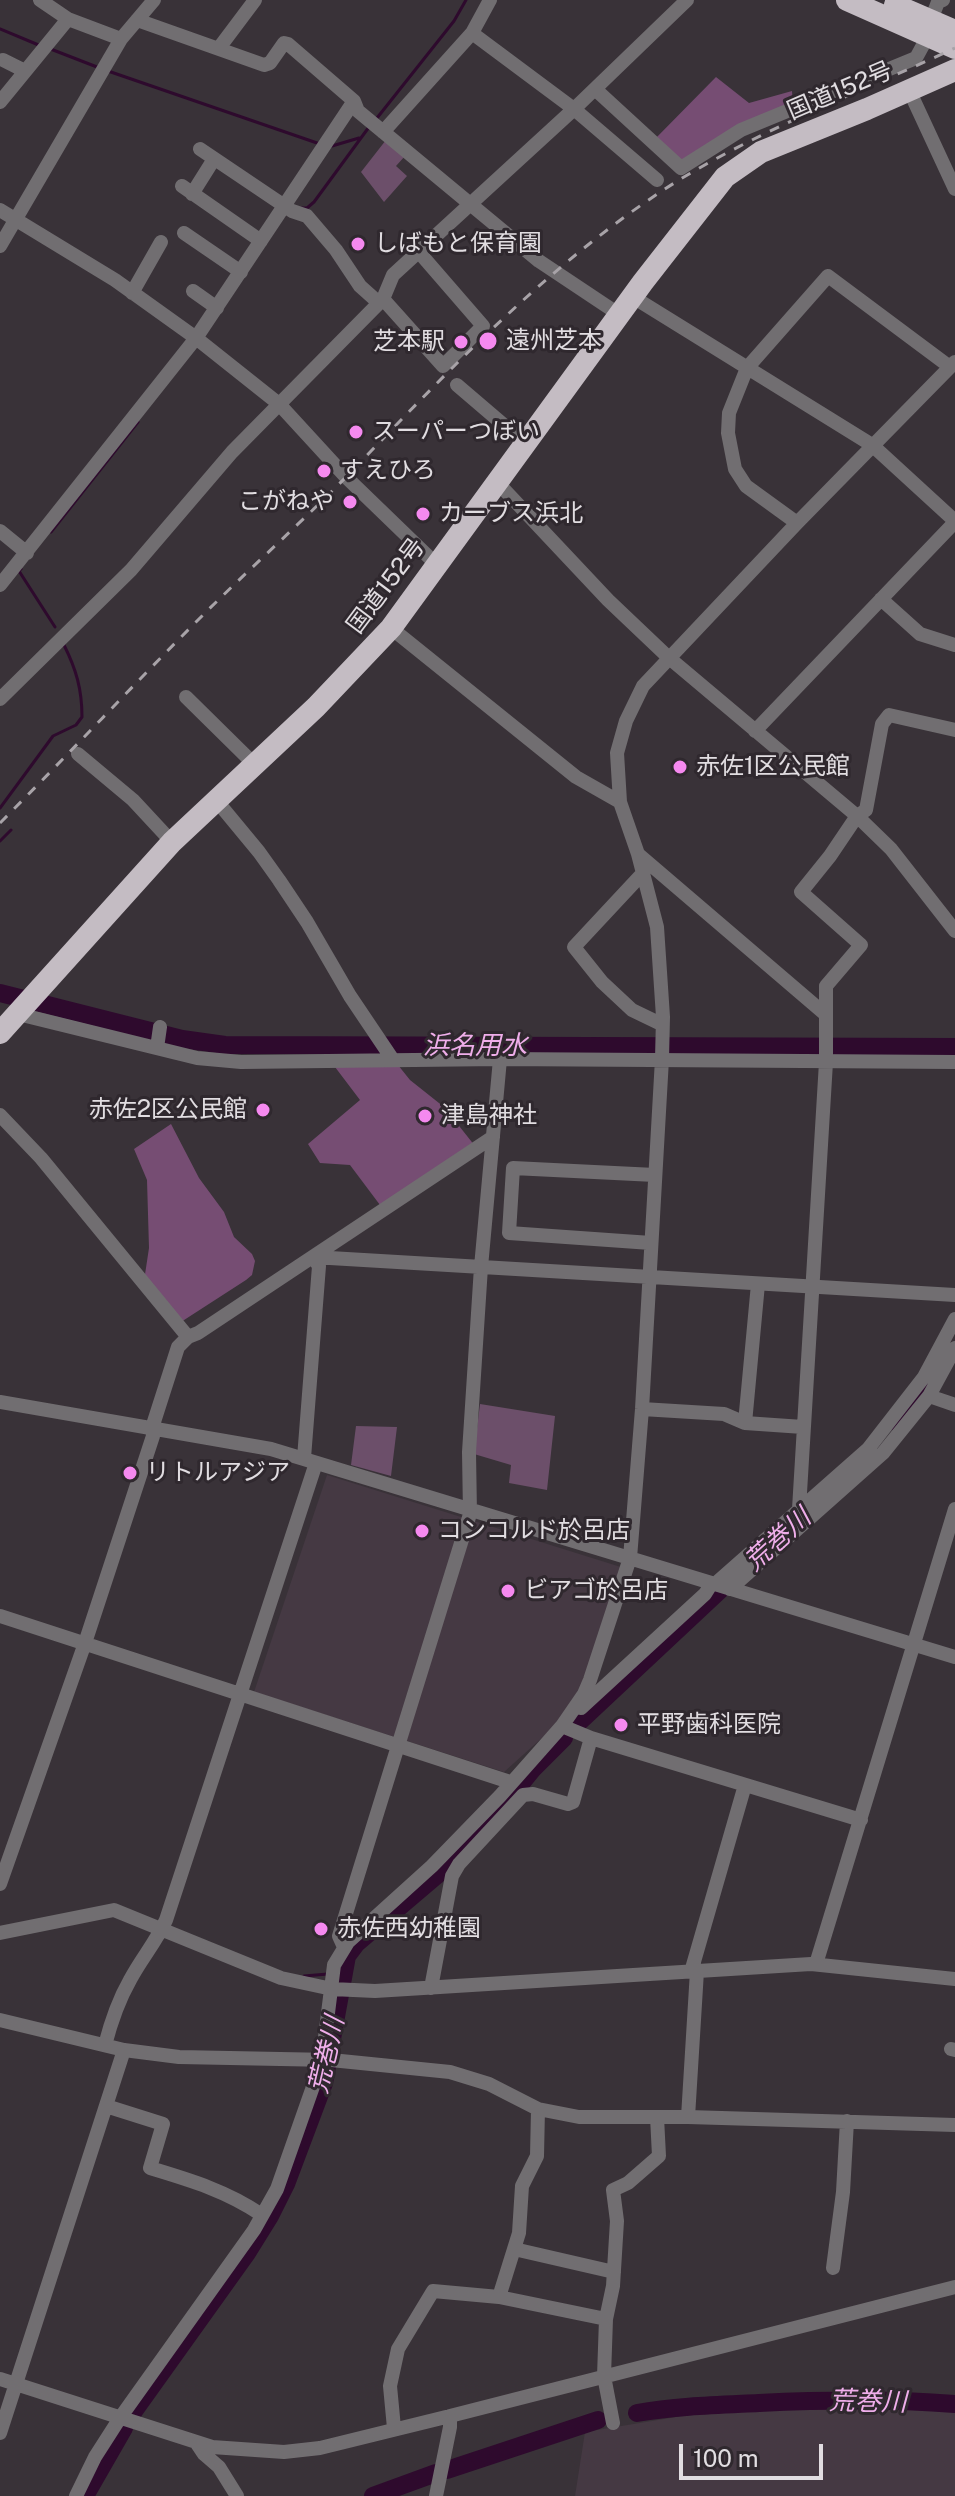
<!DOCTYPE html>
<meta charset="utf-8">
<style>
body{margin:0}
#map{position:relative;width:955px;height:2496px;overflow:hidden;background:#393238;font-family:"Public Sans",sans-serif}
canvas{display:block}
.scale{position:absolute;left:679px;top:2444px;width:144px;height:36px;box-sizing:border-box;border:4px solid #e1dde1;border-top:0;padding-left:10px;font-size:24px;line-height:28px;white-space:nowrap;color:#e1dde1;-webkit-text-stroke:6px #2f282e;paint-order:stroke}
</style>
<div id="map">
<canvas width="955" height="2496"></canvas>
<div class="scale">100 m</div>
</div>
<script>
const c = document.querySelector('canvas').getContext('2d');
c.lineJoin = 'round';
function paint(path, color) { c.fillStyle = color; c.fill(path, 'evenodd'); }
function trace(path, color, width, dash) { c.strokeStyle = color; c.lineWidth = width; c.lineCap = dash ? 'butt' : 'round'; c.setLineDash(dash || []); c.stroke(path); }
function drawText(font, color, halo, rows, align = 'center') {
  c.font = font + ' "Public Sans","Noto Sans JP",sans-serif'; c.lineWidth = 6; c.setLineDash([]); c.textBaseline = 'middle'; c.strokeStyle = halo; c.fillStyle = color; for (const [text, x, y, turn = 0] of rows) {
    c.save(); c.translate(x, y); c.rotate((+turn || 0) * Math.PI / 180); c.textAlign = isNaN(turn) ? turn : align; if (halo) c.strokeText(text, 0, 0); c.fillText(text, 0, 0); c.restore();
  }
}
const built = new Path2D(`
 M327,1475L624,1568L581,1688L563,1719L504,1772L254,1692Z
 M743,2406L955,2409V2496H575L585,2432Z`);
const green = new Path2D(`
 M386,140L405,156L396,166L407,176L384,202L361,172Z
 M480,1404L555,1416L547,1490L509,1483L511,1465L474,1454Z
 M356,1426L397,1427L391,1476L351,1465Z`);
const forest = new Path2D(`
 M716,77L749,103L792,91L793,106L680,165L653,141Z
 M398,1065L410,1080L444,1107L475,1146L383,1209L350,1165L320,1163L308,1144L360,1100L335,1067Z
 M171,1124L199,1178L224,1212L234,1237L252,1254L255,1261L252,1275L246,1280L181,1322L144,1281L149,1248L147,1180L134,1149Z`);
const stream = new Path2D(`
 M0,29L41,46
 M48,48L97,67
 M108,71L320,144
 M377,118L454,21L466,0
 M332,146L359,138
 M301,208H307L314,202L369,127
 M51,532L138,422
 M21,569L19,571L55,627
 M0,808L53,736L76,725L82,717C82,689 76,669 64,645
 M0,841L11,830
 M304,1976L328,1974`);
const river = new Path2D(`
 M0,993L182,1039L225,1045L955,1047
 M899,1424L931,1375
 M575,1726L734,1577
 M134,2411L247,2253L270,2216L286,2184L324,2083L347,1956L356,1944L436,1876L483,1830L532,1770L564,1738
 M637,2413C677,2406 718,2405 759,2403C824,2400 890,2399 955,2404
 M447,2470L598,2420
 M85,2496L124,2428
 M373,2496L436,2473`);
const minor = new Path2D(`
 M40,0L68,19L121,39
 M137,20L264,65L270,63L284,43L288,44L354,101L358,111L539,261L620,315
 M931,20L938,2L943,0
 M472,33L574,109L657,180
 M219,48L255,0
 M3,60L25,71
 M595,89L681,168L741,130L916,58L928,36
 M909,90L955,189
 M0,102L68,19
 M383,132L472,33L490,0
 M200,149L292,211L307,216L336,250L360,286L379,303
 M182,186L261,241
 M192,194L214,159
 M0,210L115,280L196,338L279,404L346,477L436,564
 M184,233L241,272
 M0,246L121,39L154,0
 M193,291L217,308
 M132,293L161,242
 M633,297L872,445L955,521
 M383,299L443,366L483,326L418,251
 M457,385L526,444
 M497,482L608,600L668,657L857,816L891,849L955,931
 M797,523L746,486L735,469L728,433L729,413L747,368L828,276L950,367
 M0,531L27,553
 M0,585L196,338L354,101
 M881,599L920,634L955,645
 M391,628L576,777L620,802
 M186,697L254,764
 M0,699L131,570L232,452L383,299L393,275L574,109L687,0
 M755,731L955,522
 M78,754L133,800L172,842
 M216,800L259,852L279,880L307,922L350,996L393,1060
 M638,854L825,1014
 M643,873L574,947L602,982L632,1010L661,1024
 M18,1014L197,1058L241,1062L500,1059L955,1062
 M157,1048L160,1027
 M0,1115L41,1158L188,1337
 M651,1243L509,1233L513,1168L655,1175
 M929,1396L955,1405
 M0,1402L271,1449L955,1657
 M642,1409L724,1414L745,1423L803,1427
 M745,1423L758,1284
 M304,1458L319,1266L313,1257L955,1295
 M799,1509L826,1062V986L861,945L801,892L830,856L857,816L866,810L882,724L889,715L955,730
 M715,1584L868,1449L924,1377L955,1319
 M730,1589L883,1453L929,1396L955,1348
 M0,1616L510,1782
 M581,1708L705,1594L712,1583
 M562,1726L591,1738L861,1820
 M0,1884L85,1643L153,1436L152,1428L178,1347L188,1337L198,1333L493,1137
 M0,1933L114,1910L281,1978L332,1989L375,1991L811,1964L955,1979
 M344,1947L339,1936L470,1514L469,1452L481,1267L500,1059
 M816,1964L955,1509
 M691,1972L745,1785
 M431,1988L452,1876L459,1864L523,1795L533,1794L568,1804L573,1802L591,1738
 M0,2020L124,2050L179,2057L331,2060L450,2072L489,2084L538,2109L579,2117H688L955,2125
 M105,2045C111,2022 118,2001 130,1980C141,1959 156,1942 166,1920L316,1463
 M951,2049L955,2050
 M106,2106L163,2124L150,2168C190,2180 227,2191 262,2215
 M688,2117L697,1971
 M514,2249L614,2272
 M833,2268L843,2192L847,2121
 M499,2297L606,2319
 M0,2379L212,2447L284,2452L320,2448L450,2416L955,2287
 M613,2423L604,2376L606,2319L613,2286L617,2221L613,2190L628,2183L659,2156L657,2117
 M394,2428L390,2386L398,2349L433,2291L499,2297L519,2233L522,2186L537,2156L538,2109
 M0,2433L124,2050
 M196,2442L204,2454L219,2467L237,2496
 M76,2496L95,2457L120,2418L254,2230L277,2189L322,2061L334,1965L348,1942L432,1866L500,1796L562,1726L584,1694L590,1680L630,1558L642,1409L662,1059L663,1017L657,927L638,854L620,802L617,753L626,721L643,686L797,523L955,362
 M436,2496L450,2427V2416`);
const highway = new Path2D(`
 M847,0L955,48
 M895,5L955,31
 M0,1033L172,842L316,707L391,628L643,282L725,177L761,152L867,109L955,70`);
const rail = new Path2D(`
 M0,823C68,755 133,685 201,617C249,569 301,523 349,474C451,368 553,259 679,180C766,127 863,91 955,48`);
const markers = [
 [358,244,8,"#f589ef"],
 [488,341,10,"#f589ef"],
 [461,342,8,"#f589ef"],
 [356,432,8,"#f589ef"],
 [324,471,8,"#f589ef"],
 [350,502,8,"#f589ef"],
 [423,514,8,"#f589ef"],
 [680,767,8,"#f589ef"],
 [263,1110,8,"#f589ef"],
 [425,1116,8,"#f589ef"],
 [130,1473,8,"#f589ef"],
 [422,1531,8,"#f589ef"],
 [508,1591,8,"#f589ef"],
 [621,1725,8,"#f589ef"],
 [321,1929,8,"#f589ef"]
];
const streetNames = [
 ["国道152号",840,91,-23],
 ["国道152号",386,586,-53]
];
const poiNames = [
 ["しばもと保育園",374,244],
 ["遠州芝本",506,341],
 ["芝本駅",445,342,"right"],
 ["スーパーつぼい",372,432],
 ["すえひろ",340,471],
 ["こがねや",334,502,"right"],
 ["カーブス浜北",439,514],
 ["赤佐1区公民館",696,767],
 ["赤佐2区公民館",247,1110,"right"],
 ["津島神社",441,1116],
 ["リトルアジア",146,1473],
 ["コンコルド於呂店",438,1531],
 ["ビアゴ於呂店",524,1591],
 ["平野歯科医院",637,1725],
 ["赤佐西幼稚園",337,1929]
];
const waterNames = [
 ["浜名用水",475,1046],
 ["荒巻川",778,1540,-42],
 ["荒巻川",327,2055,-77],
 ["荒巻川",868,2402,1]
];
paint(built, '#453943');
paint(green, '#6c4f6a');
paint(forest, '#764d73');
trace(stream, '#2e0a2d', 3);
trace(river, '#2e0a2d', 18);
trace(minor, '#716e71', 14);
trace(highway, '#c4bcc3', 22);
trace(rail, '#a8a3a8', 3, [10, 10]);
for (const [x, y, r, color] of markers) { const dot = new Path2D(); dot.arc(x, y, r, 0, 2 * Math.PI); c.fillStyle = color; c.fill(dot); trace(dot, '#2f282e', 3); }
drawText('24px', '#e1dde1', '#2f282e', streetNames);
drawText('24px', '#e1dde1', '#2f282e', poiNames, 'left');
drawText('italic 26px', '#efaeea', '#2f282e', waterNames);
</script>
